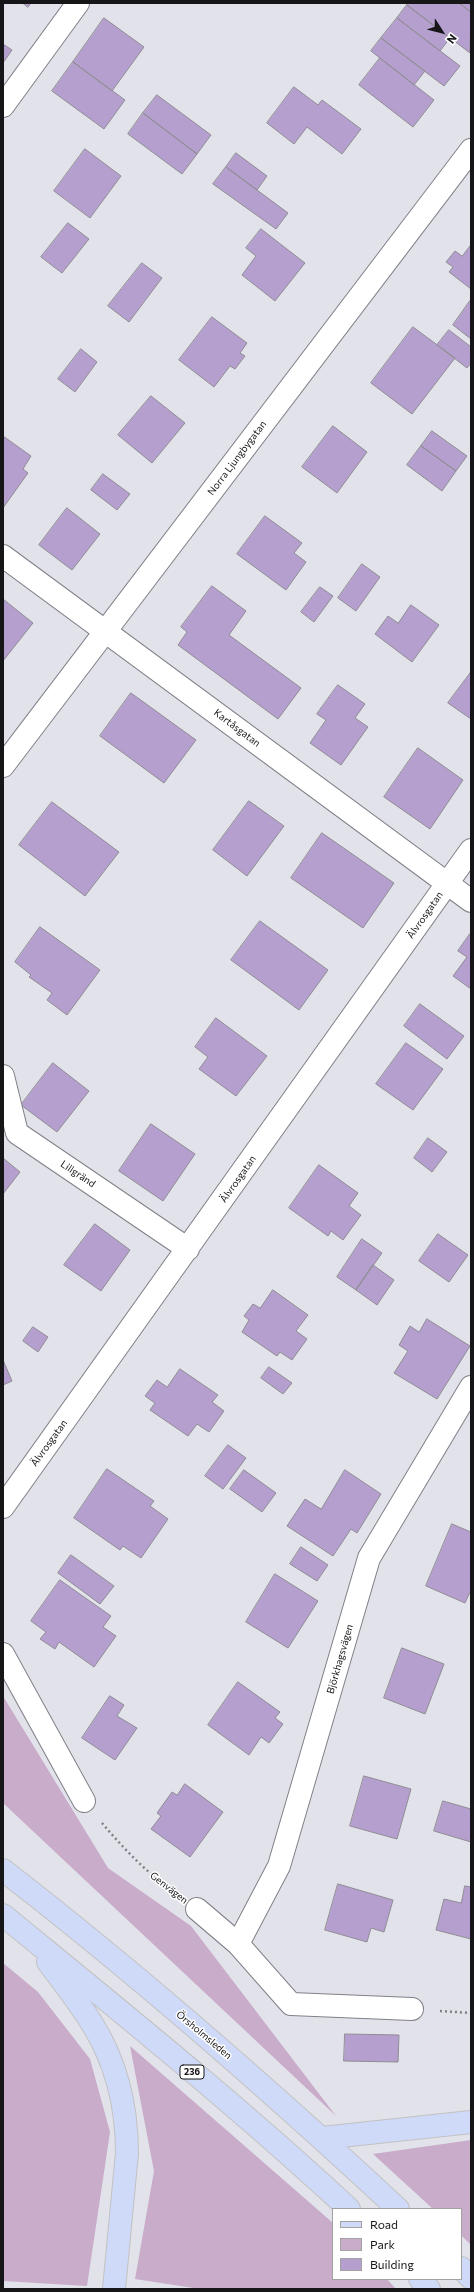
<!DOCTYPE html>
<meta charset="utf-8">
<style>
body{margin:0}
#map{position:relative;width:474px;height:2292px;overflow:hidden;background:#e2e2eb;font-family:Commissioner,sans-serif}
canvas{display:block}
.frame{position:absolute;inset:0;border:4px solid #161619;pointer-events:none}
.legend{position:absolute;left:332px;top:2208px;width:130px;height:72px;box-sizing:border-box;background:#fff;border:1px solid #a2a2a3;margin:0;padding:5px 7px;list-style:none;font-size:12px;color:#161619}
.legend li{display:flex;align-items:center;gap:8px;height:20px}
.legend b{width:20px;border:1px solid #a2a2a3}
.north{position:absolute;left:422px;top:12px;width:40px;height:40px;-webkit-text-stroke:3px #fff;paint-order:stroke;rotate:126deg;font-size:11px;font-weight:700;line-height:16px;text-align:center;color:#161619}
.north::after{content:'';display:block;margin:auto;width:14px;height:18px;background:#161619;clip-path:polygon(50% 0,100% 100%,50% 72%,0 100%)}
</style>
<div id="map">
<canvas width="474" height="2292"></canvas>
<div class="frame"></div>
<ul class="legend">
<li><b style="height:5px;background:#cedaf8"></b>Road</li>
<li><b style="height:11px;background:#c9abca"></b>Park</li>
<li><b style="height:11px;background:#b59fce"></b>Building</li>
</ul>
<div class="north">N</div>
</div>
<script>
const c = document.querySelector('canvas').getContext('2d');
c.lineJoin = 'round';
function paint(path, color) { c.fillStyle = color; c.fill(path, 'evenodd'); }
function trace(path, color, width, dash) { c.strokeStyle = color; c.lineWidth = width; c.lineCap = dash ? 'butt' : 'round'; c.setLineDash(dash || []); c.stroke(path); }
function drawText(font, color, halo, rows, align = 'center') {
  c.font = font + ' Commissioner,sans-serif'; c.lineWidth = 3; c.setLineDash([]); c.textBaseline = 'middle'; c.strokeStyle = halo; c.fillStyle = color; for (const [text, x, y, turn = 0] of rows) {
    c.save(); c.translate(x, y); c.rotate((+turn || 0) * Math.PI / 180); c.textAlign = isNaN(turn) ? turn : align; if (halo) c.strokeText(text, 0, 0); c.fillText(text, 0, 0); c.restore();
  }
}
const green = new Path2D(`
 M3,1696L108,1868L191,1926L336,2116L3,1803Z
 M3,1963L38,1992L90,2059L110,2132L87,2286L3,2281Z
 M130,2046L333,2223V2279H387L396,2289H200L135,2279L154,2171Z
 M471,2140V2245L461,2235V2209H433L373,2154Z`);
const building = new Path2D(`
 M23,3H31L28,7Z
 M408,3H459L471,12L470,53L407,5Z
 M460,3H471V12Z
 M407,5L450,38L440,51L397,18Z
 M104,18L144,47L112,91L73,62Z
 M397,18L460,66L444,86L381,38Z
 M381,38L425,71L414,85L371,51Z
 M3,44L12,50L3,63Z
 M380,58L434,100L413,127L359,85Z
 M73,62L125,100L104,129L52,91Z
 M294,87L318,105L322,100L361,129L342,154L307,127L294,144L267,123Z
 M157,95L211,135L197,154L143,113Z
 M143,113L197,154L182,174L128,134Z
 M85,149L121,176L90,218L54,191Z
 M236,153L267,176L257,190L226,167Z
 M226,167L288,213L276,229L213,184Z
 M68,223L89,239L62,273L41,257Z
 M261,229L305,263L275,301L242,275L256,256L246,248Z
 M471,245V289L449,272L453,267L446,262L455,251L462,256Z
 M142,263L162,278L129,322L108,306Z
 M470,301L471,302V339L453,325Z
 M212,317L247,343L240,353L245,356L235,369L230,366L214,387L179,360Z
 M413,327L455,358L412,414L371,383Z
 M449,330L471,347V363L467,368L437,345Z
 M81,349L97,362L75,392L58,379Z
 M151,396L185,423L152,463L118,435Z
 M333,426L367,452L337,493L302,467Z
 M432,431L467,456L456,471L421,446Z
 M3,436L31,456L23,469L28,473L3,508Z
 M421,446L456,471L442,491L407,465Z
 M103,474L130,494L117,510L91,490Z
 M67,508L100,534L72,570L39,545Z
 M265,516L302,543L294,553L306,562L286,590L237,554Z
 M362,564L380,577L356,611L338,598Z
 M212,586L246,611L229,635L301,688L278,719L178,645L187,632L181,627Z
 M320,587L333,596L314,622L301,612Z
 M3,599L33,623L3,661Z
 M411,605L439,625L412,662L375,634L388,616L398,623Z
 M471,672V719L448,703Z
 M338,685L365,704L355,718L368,727L341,765L310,743L326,720L317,714Z
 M131,693L196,740L164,783L100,736Z
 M418,748L463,780L430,829L384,797Z
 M249,801L284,826L247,876L213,850Z
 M52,802L119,852L85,896L19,845Z
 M322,833L394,883L363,928L291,878Z
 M260,921L328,970L299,1010L231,960Z
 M40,927L100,970L67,1015L47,1000L52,993L29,977L31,975L15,962Z
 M470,934L471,935V989L453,976L467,957L458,951Z
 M420,1004L464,1036L447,1059L404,1026Z
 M216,1018L267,1056L236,1096L199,1069L208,1057L195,1047Z
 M406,1043L443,1069L413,1110L376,1084Z
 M53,1063L89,1091L57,1132L21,1105Z
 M151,1124L195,1154L163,1201L119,1171Z
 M428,1138L447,1152L432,1172L414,1158Z
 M3,1158L20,1172L3,1194Z
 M319,1165L358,1193L349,1206L361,1215L343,1240L331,1231L328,1236L289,1208Z
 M95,1224L130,1250L101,1291L64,1265Z
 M438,1234L468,1255L449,1282L419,1261Z
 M362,1239L382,1253L356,1290L337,1277Z
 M373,1265L394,1280L377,1305L356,1290Z
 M273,1290L308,1315L296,1331L307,1339L292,1360L280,1352L277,1356L242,1332L249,1320L244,1316L253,1304L260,1308Z
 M427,1319L470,1346L437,1399L394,1373L408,1351L399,1345L410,1326L419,1332Z
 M33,1327L48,1337L38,1352L23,1341Z
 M3,1360L12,1381L3,1385Z
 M269,1367L292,1383L283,1394L261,1378Z
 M180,1369L218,1395L212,1402L224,1411L209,1432L197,1424L188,1436L150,1410L155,1403L145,1396L157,1380L167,1387Z
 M228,1445L246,1458L223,1489L205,1476Z
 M107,1469L154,1501L150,1506L168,1519L141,1558L123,1546L120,1550L74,1518Z
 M244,1470L276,1493L262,1512L230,1489Z
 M345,1470L381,1494L357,1533L351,1529L333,1556L287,1526L305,1499L321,1509Z
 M452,1524L471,1532V1590L465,1603L426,1586Z
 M301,1547L328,1565L317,1581L290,1564Z
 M71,1555L114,1586L100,1604L58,1573Z
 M275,1574L318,1601L288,1648L246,1622Z
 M60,1580L111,1616L103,1627L116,1636L94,1667L59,1642L55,1649L40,1639L46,1632L31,1621Z
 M402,1648L444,1664L425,1714L384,1698Z
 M238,1682L280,1712L275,1718L283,1724L269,1743L261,1737L249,1755L208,1725Z
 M110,1696L124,1705L117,1716L137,1728L115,1760L82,1738Z
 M364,1776L411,1789L397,1839L350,1826Z
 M185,1784L223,1812L190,1857L151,1829L161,1816L157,1813L172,1792L177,1795Z
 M443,1801L471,1809V1842L434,1831Z
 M338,1884L393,1900L384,1932L371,1928L367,1942L325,1930Z
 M465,1886L471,1887V1939L436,1930L444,1899L461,1903Z
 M345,2034L399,2035L398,2062L344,2061Z`);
const path = new Path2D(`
 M102,1823C124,1849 147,1873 175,1893
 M440,2011L471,2013`);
const minor = new Path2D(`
 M3,106L78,3
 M3,556L471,901
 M3,766L471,150
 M3,1076L17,1133L188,1249
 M3,1507L471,850
 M3,1654L84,1801
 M197,1909L238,1944L291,2004L412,2009
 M238,1944L279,1866L369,1558L471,1387`);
const major = new Path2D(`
 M3,1870C140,1976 271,2091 398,2209
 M3,1915C120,2011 238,2106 349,2209
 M48,1962C62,1981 78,2001 91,2022C116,2061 127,2107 127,2153L114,2289
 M322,2138L471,2122
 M461,2268L471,2278
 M420,2279L429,2289`);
const shields = [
 [192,2072,24]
];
const shieldNames = [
 ["236",192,2072]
];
const streetNames = [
 ["Norra Ljungbygatan",237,458,-53],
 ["Kartåsgatan",237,728,37],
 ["Älvrosgatan",425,915,-55],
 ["Lillgränd",78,1174,34],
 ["Älvrosgatan",238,1179,-55],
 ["Älvrosgatan",49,1443,-54],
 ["Björkhagsvägen",340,1659,-74],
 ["Genvägen",169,1888,38],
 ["Örsholmsleden",204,2035,40]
];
paint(green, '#c9abca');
paint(building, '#b59fce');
trace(building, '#8f8c93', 1);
trace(minor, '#808088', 24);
trace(major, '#c2c2c3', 24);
trace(path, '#7f7f85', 2.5, [2, 3]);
trace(minor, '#fff', 22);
trace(major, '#cedaf8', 22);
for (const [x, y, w] of shields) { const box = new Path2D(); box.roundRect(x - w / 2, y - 7, w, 14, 3); c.fillStyle = '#fff'; c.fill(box); trace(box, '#161619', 1); }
drawText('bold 9px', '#161619', null, shieldNames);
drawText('10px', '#161619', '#fff', streetNames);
</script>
